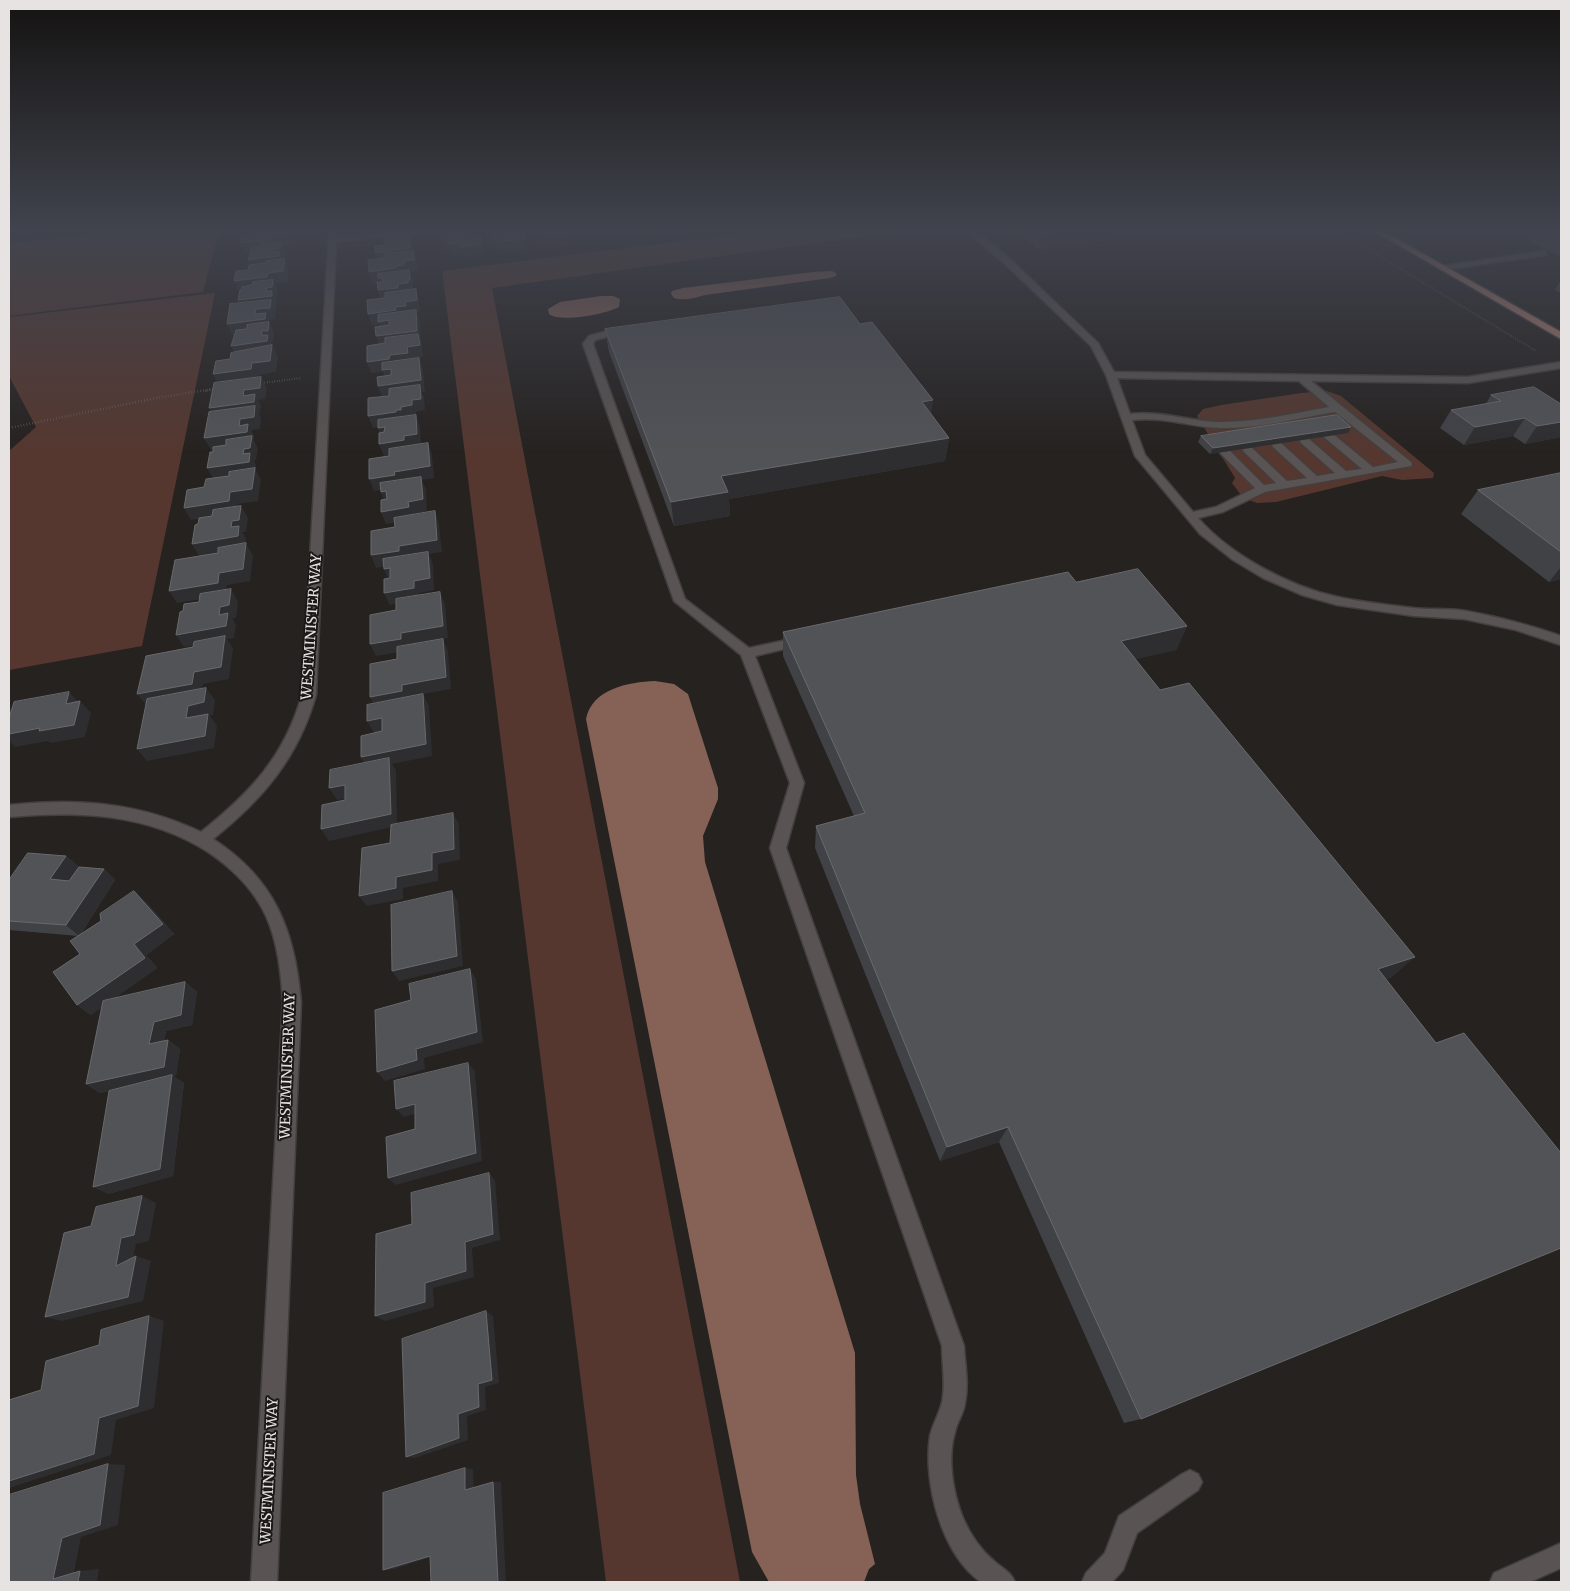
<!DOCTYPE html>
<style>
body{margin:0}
#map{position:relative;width:1570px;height:1591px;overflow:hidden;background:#262220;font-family:Merriweather,serif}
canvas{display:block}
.frame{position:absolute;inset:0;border:10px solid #e6e3e2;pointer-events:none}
</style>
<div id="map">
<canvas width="1570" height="1591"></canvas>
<div class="frame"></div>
</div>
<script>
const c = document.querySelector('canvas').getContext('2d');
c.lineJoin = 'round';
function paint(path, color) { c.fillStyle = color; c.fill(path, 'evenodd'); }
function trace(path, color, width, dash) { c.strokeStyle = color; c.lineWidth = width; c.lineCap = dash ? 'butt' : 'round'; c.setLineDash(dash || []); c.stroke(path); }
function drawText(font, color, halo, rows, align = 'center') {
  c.font = font + ' Merriweather,serif'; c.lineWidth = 4; c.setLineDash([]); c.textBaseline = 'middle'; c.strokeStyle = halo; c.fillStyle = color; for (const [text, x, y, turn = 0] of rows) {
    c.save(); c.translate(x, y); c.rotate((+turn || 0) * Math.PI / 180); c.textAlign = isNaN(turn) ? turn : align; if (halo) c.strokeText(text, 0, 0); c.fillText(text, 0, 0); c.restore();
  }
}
const green = new Path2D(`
 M125,231H219L203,292L9,316V243Z
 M761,231H902L492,288L740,1582H606L442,271Z
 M215,293L142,646L9,670V451L36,427L9,376V317Z
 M1327,391L1341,396L1434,473L1433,478L1402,480L1382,476L1276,502L1257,503L1243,498L1232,483L1235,478L1197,416L1203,409L1221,405L1301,393Z`);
const water = new Path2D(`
 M832,271L836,273V276L830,278L705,295C695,298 684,301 674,298L671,294L672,291L683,288L813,272Z
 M601,296H613L620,299L619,307C606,314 561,323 549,314L548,309L560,302Z
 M655,681L674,684L688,694L718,788V799L703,836L705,862L855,1353L856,1475L860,1504L875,1564L869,1569L864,1582H769L752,1552L586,719C592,689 628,682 655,681Z`);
const pathFar1 = new Path2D(`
 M1338,231L1536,351
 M262,383L301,378
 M205,391L216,389`);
const path = new Path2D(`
 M9,428L156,398L213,389`);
const minor = new Path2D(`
 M329,231H337V237L399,231H422L418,233L336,242L316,695C298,758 263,799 213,839C275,879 295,931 301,1002L277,1582H251L283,1002C281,973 278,943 266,916C254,890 232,868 208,852C147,813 79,811 9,817V805C77,798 138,802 201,832C251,792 284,757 302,695Z
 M961,231H971L983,236L1011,260L1098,343L1114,372L1468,377L1561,362V368L1468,383L1311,381L1411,462L1412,464L1411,466L1265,492L1223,512L1198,518C1230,555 1290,587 1338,597C1362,602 1388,605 1413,608C1431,610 1449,608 1466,611C1499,617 1530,625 1561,636V645L1516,630L1464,619L1414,616L1337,605L1302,595L1263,578L1233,560L1200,534L1135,456L1106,375L1091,346L1005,264L977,240ZM1117,378L1299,381L1329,407C1294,413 1258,422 1222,422C1191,422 1161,410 1130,414ZM1335,412L1398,462L1373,467L1333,434L1329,433L1324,436L1325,438L1362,469L1346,471L1309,439H1301L1300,441L1301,443L1335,473L1317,476L1281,443H1273L1272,445L1273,447L1307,478L1287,481L1252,448H1244L1243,450L1244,452L1276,483L1264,485L1229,450L1225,449L1220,452L1221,454L1255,488L1216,507L1193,512L1145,455L1132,420C1162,416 1191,427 1221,428C1259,429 1298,418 1335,412Z
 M1543,251H1546V255L1443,270L1439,268L1443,266Z
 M615,329L619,332L618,334L595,340L593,344L685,599L749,648L801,637L806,638L807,641L806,644L801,645L755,656L804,783L786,848L964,1346C965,1365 969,1384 965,1403C964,1413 957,1422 955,1432C947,1458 953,1493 963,1518C970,1534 981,1550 994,1561C1003,1569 1010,1571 1015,1582H981C941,1554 923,1482 930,1436C933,1422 942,1410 943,1396C945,1379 942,1363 942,1346L770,848L790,783L741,655L674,601L583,344L589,336Z
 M1190,1470L1198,1474L1202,1482L1198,1490L1137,1533L1123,1570L1112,1582H1082L1086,1573L1105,1553L1119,1516L1182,1474Z
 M1561,1543V1568L1530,1582H1490L1494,1573Z`);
const major = new Path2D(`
 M1374,231H1383L1561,332V339Z`);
const wall = new Path2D(`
 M528,231H567L570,245L548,247L547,244L537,245L536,239H530Z
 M571,231H608L609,237L588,239L587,237H573Z
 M1018,231H1134L1133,237L1038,249Z
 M1510,231H1561V257Z
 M1561,280V293L1555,290Z
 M860,324L949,438L945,461L729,499L730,516L674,526L609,352L605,329Z
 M1491,395L1561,422V437L1525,444L1513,436L1464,445L1440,428L1451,410L1486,404Z
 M1348,433L1210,454L1198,442L1201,436Z
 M1561,473V579L1549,582L1461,514L1478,490Z
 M1076,582L1187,626L1176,650L1135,659L1392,977L1386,979L1141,1419L1124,1423L999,1142L940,1161L815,848L816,826L854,816L783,656V632Z
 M66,856L79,867L104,869L115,880L80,935L146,902L174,934L146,955L157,968L113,999L185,982L197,992L192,1025L166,1031L164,1041L168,1040L180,1049L176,1075L173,1076L184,1083L173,1176L108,1194L121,1088L100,1093L86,1084L102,1007L91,1015L77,1005L80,954L79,936L9,930V880Z`);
const shadedWall = new Path2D(`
 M249,231H284L251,235Z
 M288,231H291L293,234L292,245L282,246L285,252L284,259L253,270L248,260L274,251L245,254L240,243L272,236Z
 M528,231H534L536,239H530Z
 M587,231H608L609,237L588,239Z
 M622,231H651V232L623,235Z
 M672,231H685L672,232Z
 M1060,231H1134L1133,237L1038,249L1042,233Z
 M479,233L484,255L462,258L461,254L451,255L450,249L444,250L441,239Z
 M485,233H490L493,244H487Z
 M545,233L547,244L537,245L535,234Z
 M569,234L570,245L548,247L546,237Z
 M410,236L413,246L414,259L378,263L375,253Z
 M503,237L525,239L528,249L506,252L505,248L495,250L492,239Z
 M414,251L417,262L418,271L410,272L413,281V291L411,292V294L401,296L402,299L381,301L378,290L398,288V284L408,283V280H410L409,272H407L408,276L400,277V279L384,281L386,289H382L380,282L372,283L369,272L396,268V266L404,265V261L414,260Z
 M285,259L289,270L288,282L275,283L278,291L277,298H276L277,302L276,307L275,308L276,311L275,319L269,320L274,334L273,342H271L278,357L276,372L258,375L257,381L219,386L213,374L237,357L231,346L261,335L262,331H268L232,335L227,324L243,311L238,300L266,291L267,289L239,292L234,281L268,273Z
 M416,289L419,301L420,312H417L420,322L421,342L423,357L411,359L395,380L386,381L383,372L371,373L367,362L380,347L376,336L382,333L379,324L372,325L368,314L395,307L405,302Z
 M419,358L423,370L425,392H422L424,397L425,410L416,412V417L400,424L373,428L368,416L382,398L378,386Z
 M261,377L267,389L265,399L258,400L261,406L259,414L261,418L260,429L251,430L254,436V440L258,449L256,460H254L256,465V470L261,480L258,501L237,504L236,513L191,520L184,508L214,480L207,468L243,454L244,449L251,444L211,450L204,438L239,426L216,420L209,408L243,396L244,390Z
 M933,400L930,424L922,402Z
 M416,415L420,427L421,446L409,452L384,456L379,444L404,436Z
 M1525,418L1513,436L1464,445L1475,427Z
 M1561,422V437L1525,444L1537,426Z
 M385,427L389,439L382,440L378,428Z
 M1351,427L1348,433L1210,454L1213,448Z
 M949,438L945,461L729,499L730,516L674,526L671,502L721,476Z
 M428,443L432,455L434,478L422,480L426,489L427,511L413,514V520L386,524L381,512L408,502L399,487L374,491L369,479L394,472Z
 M386,491L391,503L385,504L381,492Z
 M241,506L248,518L246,532H242L246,538L245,549L199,556L192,544L231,527L232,521Z
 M435,511L439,524L442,552L429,554L433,564L434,590L419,593V600L390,605L384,593L414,581L404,563L376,568L371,555L399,546Z
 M246,543L253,556L250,581L227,585L225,595L177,603L169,591L219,573Z
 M1561,567V579L1549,582Z
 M390,568L395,581L389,582L384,569Z
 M231,589L238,602L236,618H232L236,625L234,638L227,639L233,648L229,679L203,684L201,696L147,706L137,694L194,672L224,640L184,647L176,635L219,615L220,607Z
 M440,592L445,604L448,638L443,639L448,651L451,689L407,697L408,703L376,709L370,697L402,685L406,651L376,656L370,644L401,633Z
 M1187,626L1176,650L1111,665L1121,641Z
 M206,688L215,700L213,715H209L217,725L214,748L147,761L137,749L186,718L188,706Z
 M69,692L80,704V701L91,713L85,737L51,743L48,741L15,747L9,741V734L66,704Z
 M423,694L429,706L432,756L392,764L396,770L397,826L329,841L321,829L391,814L361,757Z
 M9,707L12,711L9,721Z
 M382,718L388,730L374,733L367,721Z
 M345,785L352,797L337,800L329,788Z
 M453,813L459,824L460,860L438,864V881L403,888V899L367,906L359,896L396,877L432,853Z
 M66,856L79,867L63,890L50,879Z
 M104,869L115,880L79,936L66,925Z
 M134,891L146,902L174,934L146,955L157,968L91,1015L77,1005L134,944Z
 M452,891L458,902L463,966L399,981L392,971Z
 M1415,957L1392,977L1356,988L1378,969Z
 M470,969L476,979L483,1042L424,1058L425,1069L385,1081L377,1072L416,1049Z
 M185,982L197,992L192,1025L166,1031L162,1053L149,1044L154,1022Z
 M168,1040L180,1049L176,1075L173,1076L184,1083L173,1176L108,1194L93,1187L171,1076L100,1093L86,1084Z
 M468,1063L475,1071L482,1161L396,1185L388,1178Z
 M415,1104L422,1112L404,1117L396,1109Z
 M1008,1127L999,1142L940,1161L947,1147Z
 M489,1173L495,1180L500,1240L472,1248L474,1277L433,1288L434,1307L385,1321L375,1316L425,1283L465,1242Z
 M142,1196L156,1203L149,1241L136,1244L131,1271L116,1266L121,1238Z
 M136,1256L151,1261L143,1301L62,1321L45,1317Z
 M486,1311L493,1316L499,1383L485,1387L486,1410L467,1416L468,1440L415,1458L406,1457L458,1414L478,1384Z
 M149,1316L164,1321L154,1408L116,1420L111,1455L9,1488V1481L99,1418Z
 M108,1464L125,1465L118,1525L81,1537L73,1577L53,1579L62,1538Z
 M465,1468L473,1469L474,1490H465Z
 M493,1482H501L506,1582H498Z
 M440,1554L394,1569L383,1570L430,1556Z
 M99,1569L97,1582H78L80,1571Z`);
const building = new Path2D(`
 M254,231H288L287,234L272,236V240L240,243L242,234L254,233Z
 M453,231H469L470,234L479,233L482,244L460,247L459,243L448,244L447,238L441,239V232Z
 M484,231H524L525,239L503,241V237L492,239L490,233H485Z
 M534,231H567L569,234L546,237L545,233L535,234Z
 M1039,231H1060L1042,233Z
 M410,236V248L375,253V246L384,245V238Z
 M281,242L280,248L274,249V252L280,251L279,256L248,260L252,248L261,247V244Z
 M414,251V260L404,261V265L396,266V268L369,272L368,260L384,258V254Z
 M285,259L283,271L268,273L267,277L234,281L236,271L248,270L249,265L266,263V261Z
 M409,270L410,280H408V283L398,284V288L378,290L377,282H383L382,278H378V274Z
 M273,280L272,287L267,288L266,291H272V296L238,300L240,290H242V287L252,285L253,282Z
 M416,289L417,300L405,302L406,306L395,307L396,310L368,314L367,300L385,298V293Z
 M840,297L860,324L872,322L933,400L922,402L949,438L721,476L728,492L671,502L605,329Z
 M271,300L270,308L256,309L255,314L266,313L265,319L227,324L230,304Z
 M416,310L417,331L376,336L375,327L389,325V320L378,322V315Z
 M269,322L268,331H262L261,335H268L267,341L231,346L236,330L247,329V325Z
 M418,334L420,345L407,347L408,353L390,355L389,359L367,362V346L385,343V338Z
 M272,345L270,361L252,363L251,369L213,374L216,361L230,359L231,353Z
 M419,358L421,380L378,386L377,377L391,375V369L382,370V363Z
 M261,377L260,388L244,390L243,396L255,394L254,402L209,408L214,383Z
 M420,385L421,399L412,400V405L401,407V410H396V412L368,416V398L389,396V389Z
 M1534,387L1561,404V422L1537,426L1525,418L1475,427L1451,410L1501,401L1491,395Z
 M255,406L254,417L240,419L239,426L248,424L247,432L204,438L209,412Z
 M416,415L417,434L404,436V440L379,444V433L384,432L385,427L378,428V420Z
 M1337,415L1351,427L1213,448L1201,436Z
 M252,436L250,448L244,449L243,454L250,453L249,462L207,468L210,452H213V447L226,445V440Z
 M428,443L430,466L394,472L395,475L369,479V459L389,456V449Z
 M255,468L252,489L230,492L229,501L184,508L187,490L204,487L206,479L229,476V472Z
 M1561,473V552L1478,490Z
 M421,477L423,499L408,502L409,507L381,512V500L387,499L386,491L381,492L380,483Z
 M241,506L239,520L232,521L231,527L239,526L238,536L192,544L195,525L198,524L199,518L212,516L213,510Z
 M435,511L437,540L399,546V551L371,555V531L395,527L394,518Z
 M246,543L243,569L219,573L218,583L169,591L175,560L218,553V548Z
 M428,552L430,578L414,581V588L384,593V579L390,578V568L384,569L383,559Z
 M1138,569L1187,626L1121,641L1160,690L1189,683L1415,957L1378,969L1436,1043L1464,1033L1561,1153V1248L1141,1419L1008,1127L947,1147L816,826L865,813L783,632L1068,572L1076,582Z
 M231,589L229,605L220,607L219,615L228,613L226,626L176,635L180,612L183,611L184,604L199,602L200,594Z
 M440,592L443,626L401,633V639L370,644V615L396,610V599Z
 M225,636L221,667L194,672L192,684L137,694L146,656L193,647L194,642Z
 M443,639L446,677L402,685V691L370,697V664L397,659V647Z
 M206,688L204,702L188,706L186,718L208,714L205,736L137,749L147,699Z
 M69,692L66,704L80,701L74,725L39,731L40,728L9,734V718L14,702Z
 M423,694L426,744L361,757V736L382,731V718L367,721V705Z
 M389,758L391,814L321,829L322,805L345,800V785L329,788L330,770Z
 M453,813L454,849L432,853V870L396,877V888L359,896L362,848L390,843L391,825Z
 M28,853L66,856L50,879L69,881L79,867L104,869L66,925L9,921V880Z
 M134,891L163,924L134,944L145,958L77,1005L53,972L80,954L70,941L101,921L100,914Z
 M452,891L457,956L392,971L391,905Z
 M470,969L477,1032L416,1049L417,1060L377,1072L375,1010L411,1000L409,984Z
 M185,982L181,1015L154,1022L149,1044L168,1040L164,1067L86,1084L103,1001Z
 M468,1063L476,1153L388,1178L386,1137L415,1129V1104L396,1109L394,1081Z
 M172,1075L160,1169L93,1187L109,1091Z
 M489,1173L493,1234L465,1242L466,1271L425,1283V1302L375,1316L376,1234L412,1224L411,1193Z
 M142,1196L134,1235L121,1238L116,1266L136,1256L128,1297L45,1317L64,1233L91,1226L96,1207Z
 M486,1311L492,1380L478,1384L479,1407L458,1414L459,1438L406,1457L402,1339Z
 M149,1316L138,1406L99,1418L94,1454L9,1481V1400L41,1390L46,1361L99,1345L101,1330Z
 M108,1464L100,1525L62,1538L53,1579L80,1571L78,1582H9V1495Z
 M465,1468V1490L493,1482L498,1582H431L430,1556L383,1570V1493Z`);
const streetNames = [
 ["WESTMINISTER WAY",312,627,-86],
 ["WESTMINISTER WAY",288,1066,-88],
 ["WESTMINISTER WAY",270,1471,-87]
];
paint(green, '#55372f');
paint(water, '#866156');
trace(minor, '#433f3e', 3);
trace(major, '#433f3e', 3);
trace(pathFar1, '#706c6a', 2, [0.5, 2]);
trace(path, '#706c6a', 2.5, [0.5, 2.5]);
paint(minor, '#595453');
paint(major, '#ae7b6d');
paint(wall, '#404246');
paint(shadedWall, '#2e2e30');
paint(building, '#525357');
trace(building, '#696a6c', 1);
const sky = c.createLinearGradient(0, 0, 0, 453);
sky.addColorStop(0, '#151312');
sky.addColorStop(0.51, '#41444e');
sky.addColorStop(1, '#41444e00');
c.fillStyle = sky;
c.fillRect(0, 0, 1570, 453);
drawText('14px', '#e6e3e2', '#1c1817', streetNames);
</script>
